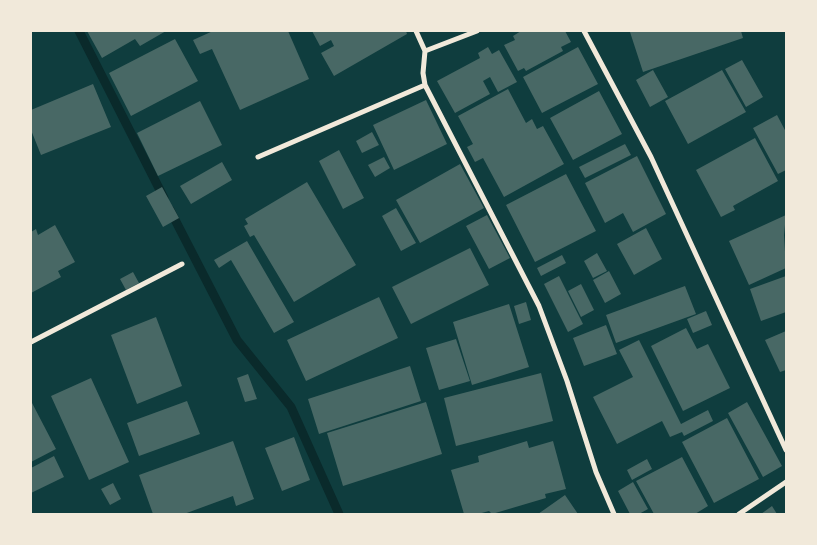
<!DOCTYPE html>
<style>
body{margin:0}
#map{position:relative;width:817px;height:545px;overflow:hidden;background:#0f3d3e;font-family:Inter,sans-serif}
canvas{display:block}
.frame{position:absolute;inset:0;border:32px solid #f1e9da;pointer-events:none}
</style>
<div id="map">
<canvas width="817" height="545"></canvas>
<div class="frame"></div>
</div>
<script>
const c = document.querySelector('canvas').getContext('2d');
c.lineJoin = 'round';
function trace(path, color, width, dash) { c.strokeStyle = color; c.lineWidth = width; c.lineCap = dash ? 'butt' : 'round'; c.setLineDash(dash || []); c.stroke(path); }
function paint(path, color) { c.fillStyle = color; c.fill(path, 'evenodd'); }
const stream = new Path2D(`
 M79,31L164,198
 M170,210L237,340L291,407L339,514`);
const building = new Path2D(`
 M87,31H166L140,46L135,39L102,58Z
 M213,31H288L309,79L240,110L212,49L200,54L193,40Z
 M312,31H406L407,34L334,76L321,53L334,46L331,40L320,46Z
 M521,31H565L571,42L561,47L563,51L526,71L524,68L518,71L504,45L515,40L513,36Z
 M633,31H741L743,38L643,72L630,32Z
 M175,39L198,81L131,116L109,73Z
 M488,47L492,54L499,50L517,82L498,92L490,77L483,81L490,94L455,113L437,81L480,58L478,53Z
 M578,47L598,84L542,113L523,77Z
 M742,60L763,97L746,107L725,69Z
 M653,70L668,97L650,107L636,80Z
 M722,70L746,112L688,144L665,101Z
 M93,84L111,127L41,155L31,130V110Z
 M508,89L526,123L532,119L537,129L543,126L564,164L504,197L483,158L475,162L467,147L473,144L458,116Z
 M599,91L622,134L573,160L550,118Z
 M426,100L447,144L394,170L373,125Z
 M200,101L222,145L158,176L137,133Z
 M777,115L786,132V170L778,174L753,128Z
 M372,132L379,145L362,153L356,141Z
 M755,138L778,181L733,206L735,210L721,217L696,170Z
 M625,144L631,155L585,178L579,167Z
 M339,150L364,198L343,209L319,161Z
 M637,156L666,214L633,232L623,213L605,223L585,183Z
 M384,157L390,168L375,177L368,165Z
 M222,162L232,180L191,204L180,186Z
 M460,164L484,208L420,243L396,200Z
 M566,174L596,231L535,262L506,205Z
 M307,182L356,265L294,302L254,235L250,237L244,226L248,224L245,219Z
 M162,187L179,218L163,227L146,196Z
 M396,208L416,243L401,251L382,216Z
 M487,215L510,258L489,269L466,226Z
 M786,215L784,235L786,268L749,285L729,241Z
 M55,225L75,262L58,271L61,277L31,293V232L36,229L38,235Z
 M646,228L662,259L634,275L617,244Z
 M247,241L294,322L274,333L231,260L219,268L214,260Z
 M470,248L489,285L411,324L392,287Z
 M597,253L607,271L593,278L584,261Z
 M562,255L566,263L541,276L537,268Z
 M609,271L621,294L605,303L593,280Z
 M133,272L139,283L126,290L120,279Z
 M559,276L583,324L568,332L544,284Z
 M786,276V312L761,321L750,289Z
 M581,284L594,310L581,317L568,291Z
 M685,286L696,314L616,343L606,315Z
 M379,297L398,338L306,381L287,340Z
 M526,302L531,320L519,324L514,306Z
 M509,304L529,367L472,385L453,322Z
 M706,311L712,325L693,333L687,319Z
 M156,317L182,386L137,404L111,335Z
 M606,325L617,354L584,366L573,338Z
 M686,328L697,349L708,344L730,388L683,411L651,346Z
 M786,331V370L780,372L765,340Z
 M456,339L470,381L439,390L426,348Z
 M639,340L681,424L708,410L713,421L684,436L682,432L670,437L662,421L617,444L593,397L633,377L619,350Z
 M410,366L421,401L319,434L308,399Z
 M541,373L553,421L456,446L444,398Z
 M248,374L257,399L245,402L237,378Z
 M91,378L129,462L89,480L51,396Z
 M31,401L56,449L31,462Z
 M187,401L200,434L139,456L127,423Z
 M426,402L442,454L343,486L327,433Z
 M747,402L782,466L763,477L728,413Z
 M727,418L759,479L714,503L682,442Z
 M294,437L310,480L282,491L265,448Z
 M233,441L254,499L236,506L233,496L184,514H153L139,475Z
 M527,441L529,448L553,441L566,489L545,494L546,498L492,514L489,511L478,514H464L451,470L479,462L478,456Z
 M54,456L64,477L31,493V468Z
 M682,457L708,506L695,514H654L636,481Z
 M647,459L652,469L632,480L627,470Z
 M633,482L648,509L639,514H630L618,491Z
 M113,483L121,499L110,505L101,489Z
 M565,495L578,514H538Z
 M772,506L777,514H761Z`);
const minor = new Path2D(`
 M416,31L425,51L423,73L425,85L539,306L567,381L596,472L614,514
 M584,31L651,157L786,450
 M425,51L477,31
 M258,157L425,85
 M31,342L182,264
 M739,514L786,482`);
trace(stream, '#0a2a2b', 9);
paint(building, '#486865');
trace(minor, '#f1e9da', 5);
</script>
